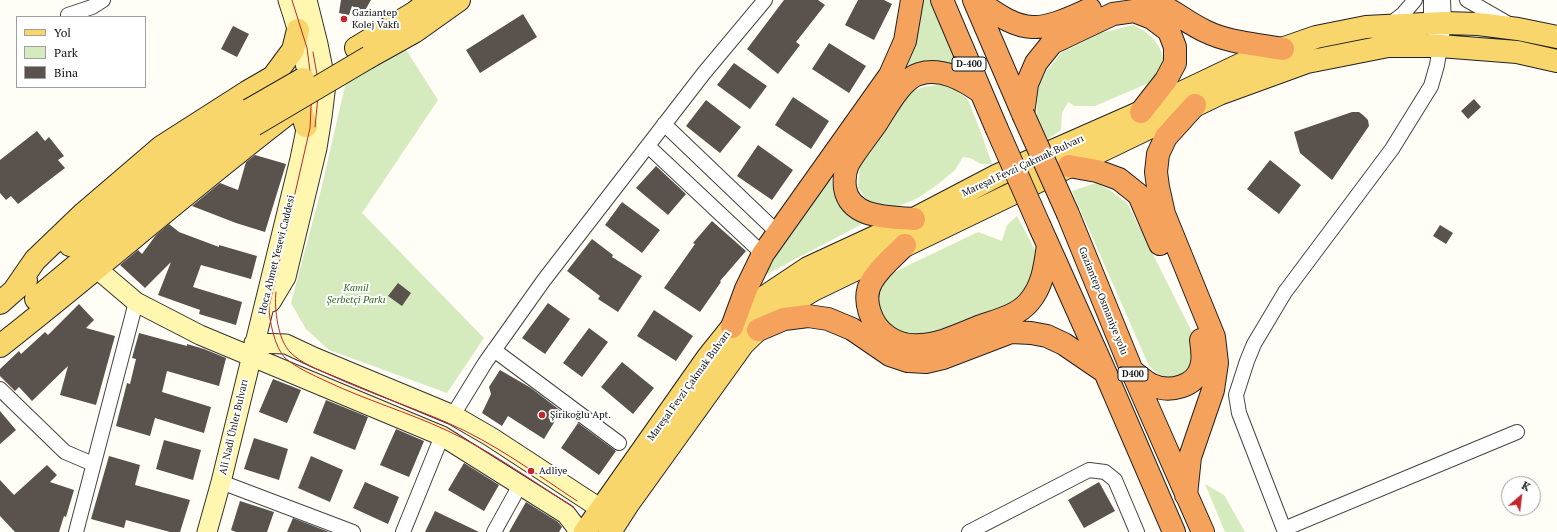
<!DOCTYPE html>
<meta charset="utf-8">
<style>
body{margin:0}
#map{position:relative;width:1557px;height:532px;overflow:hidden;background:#fffdf5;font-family:"PT Serif",serif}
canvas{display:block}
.legend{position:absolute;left:16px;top:16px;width:130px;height:72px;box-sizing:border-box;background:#fff;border:1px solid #a0a0a0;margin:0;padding:5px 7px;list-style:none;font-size:12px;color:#111}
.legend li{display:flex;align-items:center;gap:8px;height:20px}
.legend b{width:20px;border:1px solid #a0a0a0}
.north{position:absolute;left:1501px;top:476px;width:40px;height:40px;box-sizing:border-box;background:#fff;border:1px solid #a0a0a0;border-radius:50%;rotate:28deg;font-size:11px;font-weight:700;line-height:16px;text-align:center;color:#111}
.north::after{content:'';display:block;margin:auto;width:14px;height:18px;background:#c4262e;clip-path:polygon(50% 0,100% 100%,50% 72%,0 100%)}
</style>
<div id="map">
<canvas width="1557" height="532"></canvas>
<ul class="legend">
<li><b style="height:5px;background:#f9d66b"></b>Yol</li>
<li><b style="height:11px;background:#d5ebbd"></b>Park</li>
<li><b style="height:11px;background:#5a524d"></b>Bina</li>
</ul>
<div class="north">K</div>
</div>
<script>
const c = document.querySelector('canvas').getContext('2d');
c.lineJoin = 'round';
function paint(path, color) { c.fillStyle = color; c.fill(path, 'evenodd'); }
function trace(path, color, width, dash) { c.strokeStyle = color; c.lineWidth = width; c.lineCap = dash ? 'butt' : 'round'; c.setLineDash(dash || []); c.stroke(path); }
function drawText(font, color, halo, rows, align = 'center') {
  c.font = font + ' "PT Serif",serif'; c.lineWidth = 4; c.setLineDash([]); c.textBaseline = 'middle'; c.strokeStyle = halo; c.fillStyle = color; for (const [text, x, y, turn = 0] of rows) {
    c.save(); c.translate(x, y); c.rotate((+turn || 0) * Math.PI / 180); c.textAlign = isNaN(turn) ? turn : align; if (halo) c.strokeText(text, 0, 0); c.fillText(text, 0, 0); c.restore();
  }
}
const green = new Path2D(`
 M920,0H932L962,69L907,65Z
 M1133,25C1147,31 1159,41 1163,57C1164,62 1160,73 1158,79L1095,106H1075L1068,102L1062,113L1061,130L1048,139L1037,118V90L1046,72L1061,53L1101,33Z
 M403,45L438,100L362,213L484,338L447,393L329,350L306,329L291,303L320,194L345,86L358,68Z
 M944,84L955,89L968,100L980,130L992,164H981L970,158L963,157L955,170L937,185L918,198L890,210L871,206L858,188L860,166L908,93L924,87Z
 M830,171C834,202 841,204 864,223L769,273L758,277Z
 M1096,183L1110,190L1127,203L1196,340C1196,362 1196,368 1175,380L1160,376L1149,366L1072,191Z
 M1017,216L1036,252L1033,273L1026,293L1008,304L932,335H908L891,327L881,311L877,298L881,284L888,275L978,232L1002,241L1007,225Z
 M1205,484L1224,495L1245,532H1225Z`);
const building = new Path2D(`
 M341,0H371L364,12L352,6L349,15L339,13Z
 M784,0H818L825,5L796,42L800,45L778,74L747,49Z
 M858,0H884L892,4L874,40L845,25Z
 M523,14L537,37L480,73L466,50Z
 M233,26L249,34L237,57L221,49Z
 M829,43L866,66L849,93L812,69Z
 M734,63L767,86L750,109L717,85Z
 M793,97L829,121L811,149L775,125Z
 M1474,99L1481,107L1468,119L1461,111Z
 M706,100L741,127L720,153L686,126Z
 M1352,112H1359L1363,115L1368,120L1369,126L1332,180L1300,153L1294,132Z
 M37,131L45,141L49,137L64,156L58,160L65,168L18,204L11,196L6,200L0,193V160Z
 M758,145L793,170L772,200L737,176Z
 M255,155L286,164L265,232L236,223L192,206L220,183L238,190L246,162Z
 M1270,160L1301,185L1279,214L1247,189Z
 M656,166L686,194L668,215L636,188Z
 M622,202L660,230L642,253L605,225Z
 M712,221L746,251L720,281L721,282L700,312L664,288L695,244L693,243Z
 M169,224L179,232L219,247V245L257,256L251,279L201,265L193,287L242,302L236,325L199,314L200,310L158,295L171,262L145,288L120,265L138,250L142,254L156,235Z
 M1440,225L1453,233L1446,244L1433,236Z
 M592,239L613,255L612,257L642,276L618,312L598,299L600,296L567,271Z
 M398,283L411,293L402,306L388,296Z
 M548,303L570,319L545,354L522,338Z
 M79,304L94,320L86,328L115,336L96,405L60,395L68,366L32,401L19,387L15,391L0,376V369L19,351L21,354L45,332L48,335Z
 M654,310L693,336L676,361L637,336Z
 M589,328L608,342L582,377L563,363Z
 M139,333L187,346V344L204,349L226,358L219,386L167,371L162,392L211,407L204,433L155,418L150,436L116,426L127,383L130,384L136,359L132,358Z
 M622,362L654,388L633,414L601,387Z
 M500,370L531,388L561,411L544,439L508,416L502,426L482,413L491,394L489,387Z
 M273,379L301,390L287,423L259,412Z
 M326,400L368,417L355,450L313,433Z
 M0,411L16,430L0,444Z
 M578,423L616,451L599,475L561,448Z
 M396,429L424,441L409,477L380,465Z
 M254,438L288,449L279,480L244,469Z
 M164,440L201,450L193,480L156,469Z
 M109,456L140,465L135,485L190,500L180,532H170L126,520L124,528L91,519Z
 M311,456L343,470L330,502L298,488Z
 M464,463L499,485L484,511L448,490Z
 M47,465L57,475L50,482L74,490L66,517L64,516L59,532H15L0,516V480L14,495Z
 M365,482L399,497L388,524L353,508Z
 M1099,482L1115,511L1084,528L1068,500Z
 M240,501L274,512L267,532H236L231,530Z
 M526,502L558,522L562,527L559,532H509Z
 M435,511L479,532H425Z
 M293,518L329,532H287Z`);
const street = new Path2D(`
 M1431,0V23L1434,31
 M1467,0L1507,23
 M68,15L92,7L103,0
 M1389,25L1403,14L1415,0
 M664,124L778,233
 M648,146L763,254
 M494,350L619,443
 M0,389L65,452L93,464
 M453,415L485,363L544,280L704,73L765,0
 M221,482L353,532
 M1284,529L1517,432
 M76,532L136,302
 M403,532L442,436
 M494,532L520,485
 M969,532L1089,470L1105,472L1115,480L1137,532
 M1285,532L1239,413L1236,395L1247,361L1254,344L1285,292L1392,149L1431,86L1437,65L1444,23L1443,0`);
const secondary = new Path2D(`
 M96,268L136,302L200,335L442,436L566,514L576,527L577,532
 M271,302L286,277L317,148L322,117L326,84L318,44L307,0
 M254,343L286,344L316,358L453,415L491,437L601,509
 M207,532L221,482L300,159C304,138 311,113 309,92C307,61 298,30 288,0`);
const primary = new Path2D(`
 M356,48L414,13L431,0
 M369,57L414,32L459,0
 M70,245L189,149L249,110
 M15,289L35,260L84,213L161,147L247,92L273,77L293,50L298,30
 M36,299L207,156L243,133
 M0,303L26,280
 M0,346C98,269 192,187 291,111L298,109L302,113L306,126
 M585,532L708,357L732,327L766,296L808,268L914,219L998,175L1141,112L1250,60L1316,37L1366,27L1444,23L1478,24L1518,29L1557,37
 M610,532L628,504L743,344L775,313L813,290L1219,94L1307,62L1388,46H1440L1517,52L1557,61`);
const highway = new Path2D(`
 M942,0L996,127
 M974,0L1023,114
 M977,0C1025,36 1038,33 1090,9
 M1146,0C1168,5 1185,22 1205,31C1229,43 1257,44 1283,49
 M1023,114L1027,84L1036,63L1052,43L1113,14L1134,11L1152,18L1169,31L1175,47V63L1166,80L1141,112
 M1069,166L1097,171L1119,179L1139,195L1160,244
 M1068,214L1132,371L1203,532
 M914,219C890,217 850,219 845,188C844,180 845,171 848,164C856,150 867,137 876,124C886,109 901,79 919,74C942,67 963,80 981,92
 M1040,227L1105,372L1174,532
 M905,245C894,256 880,267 872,281C861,299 871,326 888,337C897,343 909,346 920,345C939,345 963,333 981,326C998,320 1017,316 1029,302C1043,286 1045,266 1048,245
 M732,327L746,289L763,254L890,75L905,41L912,0
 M758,330L784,319L808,316L828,319L852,329L890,355L908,361L926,362L943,358L1011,332L1031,333L1047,336L1064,344L1105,372
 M1132,371C1138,375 1145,382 1152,385C1169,393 1196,387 1201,367C1204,359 1202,348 1201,340
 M1186,495L1190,457L1213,390L1217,363L1214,337L1164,214L1158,187L1156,172L1158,154L1166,137L1195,105`);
const tram = new Path2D(`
 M292,0L307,48L312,86L310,128L269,307C269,320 275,348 285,358C297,368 313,375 328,382C366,400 407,412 446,430C491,451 531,480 573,507
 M313,52L319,86L315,127
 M276,292C274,309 278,341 291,353C301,363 317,369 330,375C369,393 409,406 448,423C494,443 535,473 577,501`);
const primaryBridge = new Path2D(`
 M249,110L303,79
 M254,125L369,57`);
const highwayBridge = new Path2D(`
 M1023,114L1068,214
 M996,127L1040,227`);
const markers = [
 [344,19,4,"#c4262e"],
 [542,415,4,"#c4262e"],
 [531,471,4,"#c4262e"]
];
const shields = [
 [969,64,34],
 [1133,374,30]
];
const shieldNames = [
 ["D-400",969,64],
 ["D400",1133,374]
];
const poiNames = [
 ["Gaziantep",352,13],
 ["Kolej Vakfı",352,25],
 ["Şirikoğlu Apt.",550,415],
 ["Adliye",539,471]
];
const streetNames = [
 ["Mareşal Fevzi Çakmak Bulvarı",1023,166,-25],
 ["Hoca Ahmet Yesevi Caddesi",277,255,-76],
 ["Gaziantep-Osmaniye yolu",1103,301,68],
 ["Mareşal Fevzi Çakmak Bulvarı",689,386,-54],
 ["Ali Nadi Ünler Bulvarı",234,427,-77]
];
const parkNames = [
 ["Kamil",356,288],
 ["Şerbetçi Parkı",356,300]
];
paint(green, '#d5ebbd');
paint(building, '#5a524d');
trace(street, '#444', 16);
trace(secondary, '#333', 21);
trace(primary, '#222', 24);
trace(highway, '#222', 24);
trace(street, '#fff', 14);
trace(secondary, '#fff6b0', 19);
trace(primary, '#f9d66b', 22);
trace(highway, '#f5a25d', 22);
trace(tram, '#c4262e', 1);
trace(primaryBridge, '#222', 24, []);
trace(highwayBridge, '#222', 24, []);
trace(primaryBridge, '#f9d66b', 22);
trace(highwayBridge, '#f5a25d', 22);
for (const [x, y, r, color] of markers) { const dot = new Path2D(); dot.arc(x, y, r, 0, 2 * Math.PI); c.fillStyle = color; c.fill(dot); trace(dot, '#fff', 1.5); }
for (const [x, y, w] of shields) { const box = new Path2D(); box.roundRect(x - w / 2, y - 7, w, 14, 3); c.fillStyle = '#fff'; c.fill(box); trace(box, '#111', 1); }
drawText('bold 9px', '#111', null, shieldNames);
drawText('10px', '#111', '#fff', poiNames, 'left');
drawText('10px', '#111', '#fff', streetNames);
drawText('italic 10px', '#2f6b1f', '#fff', parkNames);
</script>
